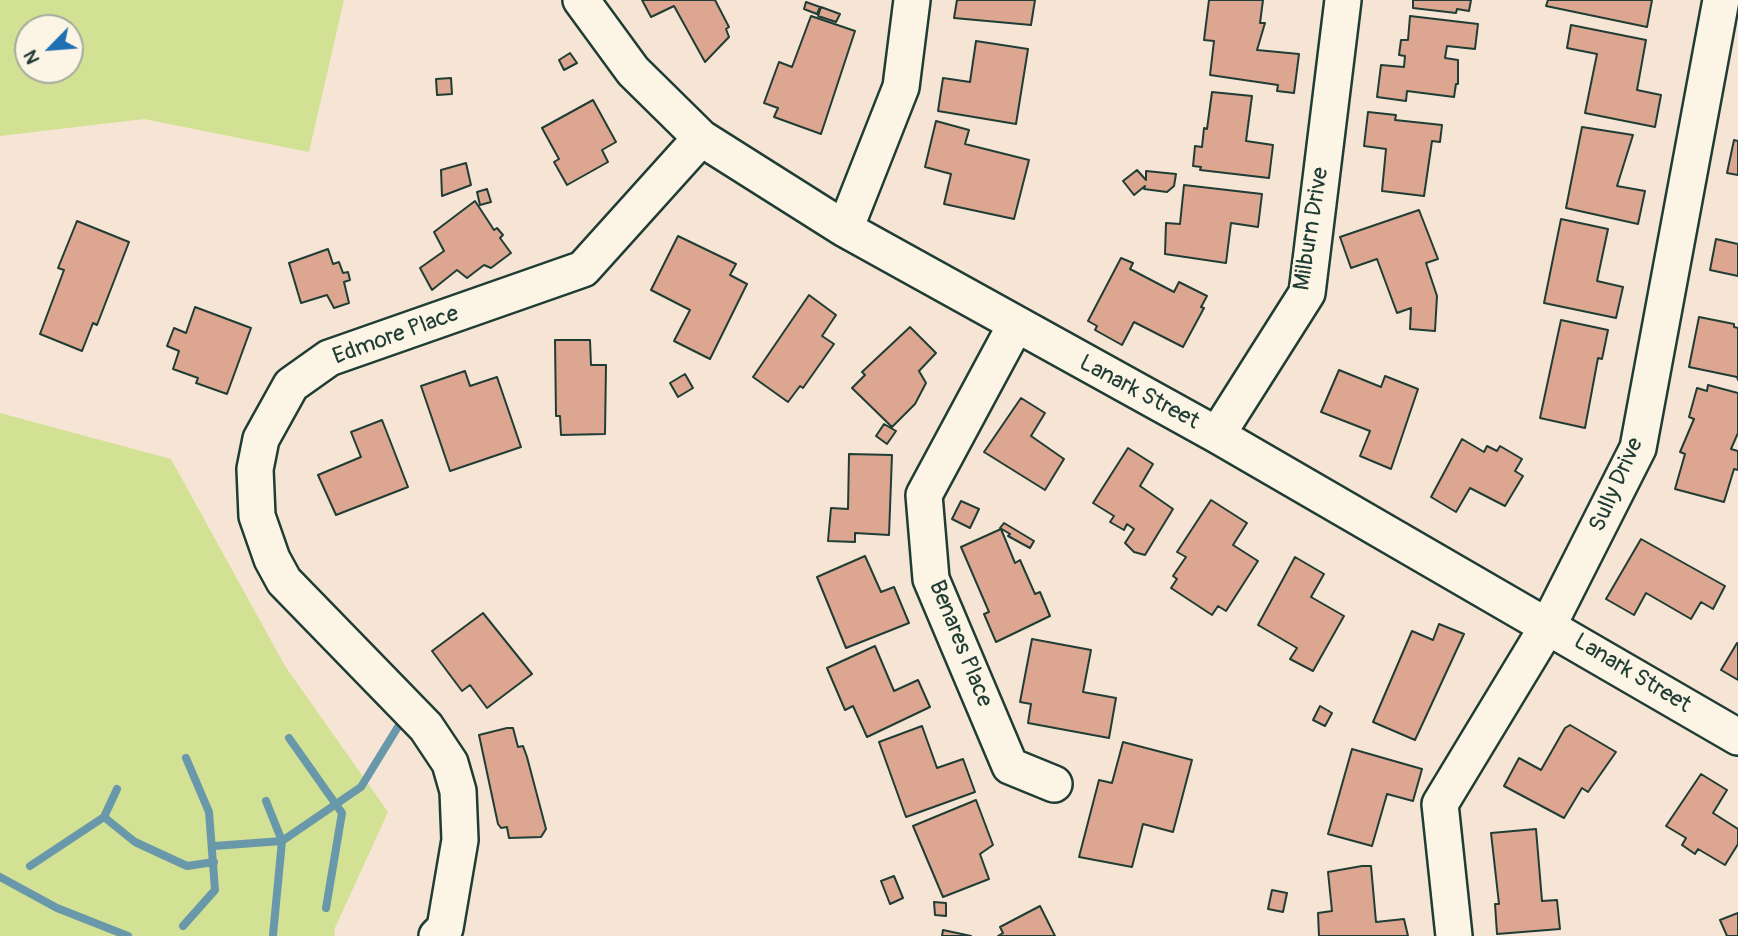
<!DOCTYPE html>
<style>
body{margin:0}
#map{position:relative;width:1738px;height:936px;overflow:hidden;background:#f6e5d4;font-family:Pangolin,sans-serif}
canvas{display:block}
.north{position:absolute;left:14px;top:14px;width:70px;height:70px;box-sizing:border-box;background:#fcf5e5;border:2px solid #a4ab9e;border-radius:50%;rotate:245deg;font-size:19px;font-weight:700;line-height:28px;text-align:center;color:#1f3d34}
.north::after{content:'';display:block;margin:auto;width:24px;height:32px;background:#1f6fb2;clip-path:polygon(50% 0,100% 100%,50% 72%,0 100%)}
</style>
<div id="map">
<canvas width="1738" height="936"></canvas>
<div class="north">N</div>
</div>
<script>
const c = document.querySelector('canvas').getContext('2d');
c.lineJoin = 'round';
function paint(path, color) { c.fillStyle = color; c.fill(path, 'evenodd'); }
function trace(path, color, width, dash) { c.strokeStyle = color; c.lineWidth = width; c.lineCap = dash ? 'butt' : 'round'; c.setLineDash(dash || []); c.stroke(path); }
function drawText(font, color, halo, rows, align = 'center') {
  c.font = font + ' Pangolin,sans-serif'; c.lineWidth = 5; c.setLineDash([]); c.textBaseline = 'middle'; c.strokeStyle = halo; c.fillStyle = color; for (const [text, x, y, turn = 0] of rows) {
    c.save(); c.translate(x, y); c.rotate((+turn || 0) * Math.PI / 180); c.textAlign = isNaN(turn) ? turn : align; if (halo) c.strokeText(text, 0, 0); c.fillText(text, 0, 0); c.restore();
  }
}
const green = new Path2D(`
 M0,0H344L309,152L144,119L0,136ZM28,28H70V70H28Z
 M0,413L171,459L285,666L388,812L334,930L335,936H0Z`);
const stream = new Path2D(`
 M289,738L342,813L326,908
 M266,801L282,841L273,935
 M104,817L135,842L187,866L214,862
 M214,846L282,841L361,787L404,717
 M30,866L104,817L117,789
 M0,877L57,908L128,936
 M183,926L215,890L209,812L186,758`);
const building = new Path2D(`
 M642,0H715L729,27L726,29L729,37L705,62L674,6L651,17Z
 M957,0H1035L1031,25L954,18Z
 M1209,0H1263L1260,23H1265L1257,50L1299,54L1294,93L1277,91L1278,85L1210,75L1214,41L1204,40Z
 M1413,0H1471L1469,11L1457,9L1456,13L1413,8Z
 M1548,0H1652L1647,27L1546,6Z
 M806,2L820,7L817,14L804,9Z
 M821,7L840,14L836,22L818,16Z
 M811,16L855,31L821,134L774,117L778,108L764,103L779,62L792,67Z
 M1410,16L1478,24L1475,49L1447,46L1445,58L1458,60V84H1456L1454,97L1407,91L1406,101L1377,97L1381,65L1404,67L1405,56L1399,55L1401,40H1408Z
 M1571,25L1646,40L1637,90L1661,95L1655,127L1585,113L1597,54L1567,48Z
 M976,41L1028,49L1016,124L938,111L943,78L970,82Z
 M570,53L577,63L564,70L559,60Z
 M451,78L452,94L437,95L436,79Z
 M1212,92L1252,96L1246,141L1273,145L1269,178L1200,170L1201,167L1193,166L1195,146L1202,147L1204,128L1207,129Z
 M593,100L616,142L602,150L608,162L567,185L554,162L559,159L542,128Z
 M1368,112L1396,115L1395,120L1442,125L1440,142L1432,141L1424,196L1382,191L1386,149L1364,146Z
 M936,121L969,130L965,144L1029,160L1014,219L944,204L951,174L925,167Z
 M1582,127L1633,135L1617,186L1645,191L1638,224L1566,208Z
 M1734,140L1738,141V175L1727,173Z
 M466,163L471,185L442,196L441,170Z
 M1137,170L1146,180V171L1176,174L1174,186L1167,192L1144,189L1145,186L1134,195L1123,181Z
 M1184,185L1262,194L1258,227L1231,223L1226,263L1165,254L1166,223L1180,224Z
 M487,189L491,202L480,205L477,192Z
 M475,201L494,230L497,228L503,235L500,238L511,253L491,268L484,265L467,278L457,270L432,290L420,268L444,251L434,232Z
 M1419,210L1438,259L1426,263L1437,296L1435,331L1410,329L1411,308L1397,313L1377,259L1351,268L1340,237Z
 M1561,219L1608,229L1597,281L1623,287L1616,318L1544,303Z
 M77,221L129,242L97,325L93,323L82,351L40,334L64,270L58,268Z
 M678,236L736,264L730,275L747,284L710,359L674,341L690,310L651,290Z
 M1716,239L1738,244V276L1710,270Z
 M328,249L333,264L339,262L343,273L348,272L350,280L344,282L349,303L334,308L327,295L301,303L289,263Z
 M1121,258L1133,263L1130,269L1174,292L1179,282L1207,296L1201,307L1204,308L1183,347L1134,322L1122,345L1095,330L1097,326L1088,321Z
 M809,295L836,315L822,336L834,344L803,388L800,386L788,402L753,377Z
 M195,307L251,328L227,394L196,383L198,378L173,369L179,351L167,346L174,328L186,333Z
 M1699,317L1734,324V327L1738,328V380L1737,377L1689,367Z
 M1561,320L1608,330L1602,359L1598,358L1585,428L1540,418Z
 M910,327L936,353L919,371L926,383L915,404L892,427L852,388L865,375L862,372Z
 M555,340H590L591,365H606L605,434L561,435L560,416H556Z
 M1339,370L1381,387L1385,376L1418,389L1391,469L1360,456L1370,431L1321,412Z
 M465,371L470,386L497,377L521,447L450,471L421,386Z
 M685,374L693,388L678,397L670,383Z
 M1708,385L1738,393V433L1731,449L1738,451V470L1734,469L1724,502L1675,489L1685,454L1680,452L1694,419L1689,417L1697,388L1707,391Z
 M1021,398L1045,413L1031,436L1064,459L1045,490L984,452Z
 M382,420L408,487L336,515L318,475L361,457L351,432Z
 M884,424L896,431L887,444L876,436Z
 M1462,439L1484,452L1487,446L1497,451L1500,446L1522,459L1515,471L1523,476L1505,506L1470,488L1456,512L1431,497Z
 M1128,448L1153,464L1140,486L1173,509L1145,555L1134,552L1125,543L1134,529L1127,524L1124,530L1110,522L1114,516L1093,503Z
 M849,454L892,455L889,535L855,533V542L828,541L831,508L848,509Z
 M1211,500L1247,523L1233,545L1258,561L1226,611L1218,606L1212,615L1171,588L1177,579L1173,576L1186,557L1177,552Z
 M961,501L979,509L970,528L952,519Z
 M1004,523L1034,541L1030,548L1008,536L1010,534L1000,528Z
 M1001,529L1015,563L1020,560L1035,594L1040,592L1050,616L996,642L984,614L989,612L961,547Z
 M1641,539L1725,586L1713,609L1701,602L1691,619L1646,593L1634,615L1606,599Z
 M865,556L881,592L894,587L909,623L846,648L817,577Z
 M1295,557L1324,574L1311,597L1344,616L1313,671L1290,659L1297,648L1258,625Z
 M483,613L532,674L487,708L470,685L462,691L432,651Z
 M1439,624L1464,634L1415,740L1373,722L1412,631L1433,640Z
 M1032,639L1091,650L1083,692L1116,698L1109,738L1028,723L1031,704L1020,702Z
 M1737,643L1738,644V680L1721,670Z
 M875,646L894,691L918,680L930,707L867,737L853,706L845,710L827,668Z
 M1320,706L1332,713L1325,726L1313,720Z
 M1570,725L1616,752L1588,792L1582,788L1564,818L1504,786L1519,758L1541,770L1565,728Z
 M922,726L937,768L963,759L975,792L906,817L879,742Z
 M507,728H513L518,747L523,746L527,757L546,829L541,837L509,838L507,827L501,828L498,824L479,735Z
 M1123,742L1192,760L1173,832L1143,824L1132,867L1079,857L1099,780L1112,783Z
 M1352,749L1422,769L1413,801L1387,794L1372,846L1328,834Z
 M1701,774L1727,790L1713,813L1738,829V844L1725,865L1698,849L1695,854L1682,845L1686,838L1666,826Z
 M976,800L993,845L980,854L989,879L943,897L913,826Z
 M1536,829L1542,901L1557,900L1560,929L1497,934L1495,904H1499L1491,833Z
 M1362,866H1371L1376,922L1404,919L1408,936H1319L1318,913L1332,911L1328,872Z
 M894,876L903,898L890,904L881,881Z
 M1272,890L1287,893L1283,912L1268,909Z
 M934,902L946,903V916L935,915Z
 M1040,906L1055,936H998L1003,933L1000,927Z
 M1738,913V936H1727L1720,920Z
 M943,930L971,936H942Z`);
const minor = new Path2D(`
 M581,0L633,71L701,138L845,229L1217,435L1738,737
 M845,229L901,87L912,0
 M1015,326L924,495L931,579L1010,766L1054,784
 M1217,435L1307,293L1343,0
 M437,936L445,928L460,840L458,791L450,763L426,727L284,581L272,559L257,516L255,469L261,439L291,385L329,358L583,269L701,138
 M1454,936L1440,804L1549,624L1638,448L1721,0`);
const streetNames = [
 ["Milburn Drive",1312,229,-81],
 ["Edmore Place",396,336,-20],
 ["Lanark Street",1139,393,28],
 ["Sully Drive",1617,485,-66],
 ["Benares Place",960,644,68],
 ["Lanark Street",1632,674,31]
];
paint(green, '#d2e194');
trace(stream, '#6998ab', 8);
paint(building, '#dca691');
trace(building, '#1f3d34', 2);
trace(minor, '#1f3d34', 40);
trace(minor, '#fcf5e5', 35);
drawText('23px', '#1f3d34', '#fcf5e5', streetNames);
</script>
